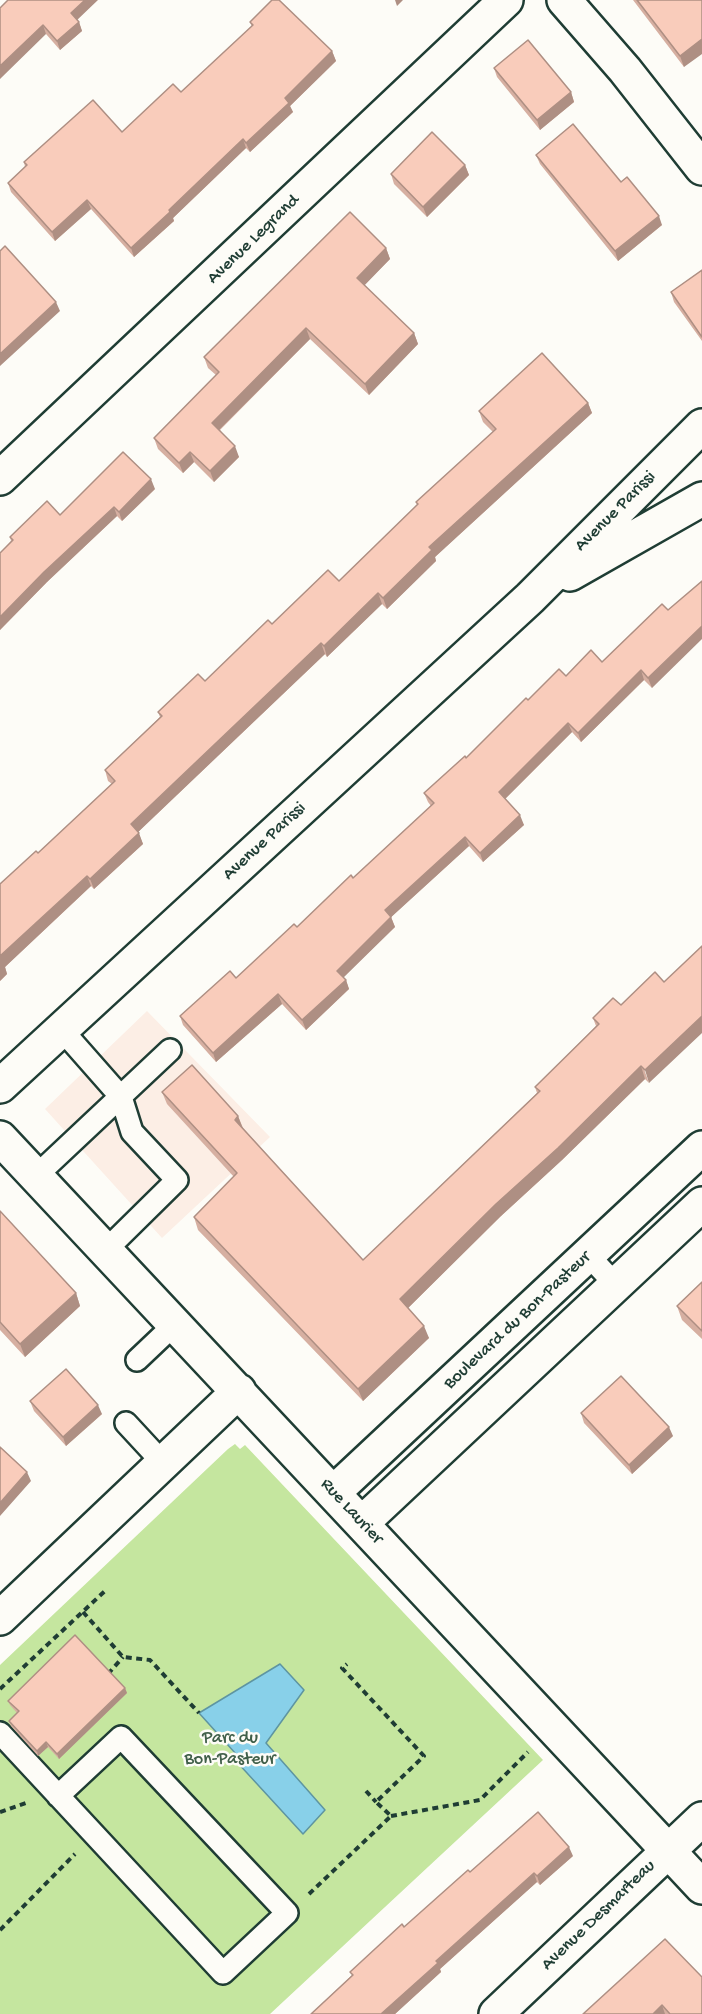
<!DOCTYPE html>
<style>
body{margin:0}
canvas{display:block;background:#fdfcf7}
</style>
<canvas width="702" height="2014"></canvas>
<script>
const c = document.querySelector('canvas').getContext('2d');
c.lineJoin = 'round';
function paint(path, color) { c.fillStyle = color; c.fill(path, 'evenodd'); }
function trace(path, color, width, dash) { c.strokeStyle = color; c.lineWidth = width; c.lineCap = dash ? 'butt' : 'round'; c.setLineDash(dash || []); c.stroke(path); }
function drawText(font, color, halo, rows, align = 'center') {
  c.font = font + ' "Gochi Hand",sans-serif'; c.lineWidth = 5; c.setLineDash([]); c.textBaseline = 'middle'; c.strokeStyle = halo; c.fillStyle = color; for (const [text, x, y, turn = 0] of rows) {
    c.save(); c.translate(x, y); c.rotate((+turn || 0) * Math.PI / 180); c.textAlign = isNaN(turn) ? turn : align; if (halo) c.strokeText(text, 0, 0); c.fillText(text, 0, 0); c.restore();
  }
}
const built = new Path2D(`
 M147,1011L270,1137L162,1238L45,1109Z`);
const green = new Path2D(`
 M235,1444L240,1449L245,1445L543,1760L270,2014H0V1665L228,1449Z`);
const water = new Path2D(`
 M280,1664L304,1690L266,1743L325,1810L303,1834L236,1761V1754L199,1713Z`);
const path = new Path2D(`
 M83,1612L123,1657L150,1660L199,1713
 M108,1674L123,1657
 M0,1689L106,1590
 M366,1791L376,1802
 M0,1812L26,1803
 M391,1816L480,1800L528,1752
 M309,1894L391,1816L376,1802L424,1756L342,1668L347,1664
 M0,1930L75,1854`);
const lane = new Path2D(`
 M62,1030L121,1097L132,1132L177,1180L106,1250
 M36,1176L170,1050
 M588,1255L616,1285
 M137,1360L176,1323
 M126,1423L163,1463
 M0,1733L223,1973L287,1913L121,1737L58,1796`);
const street = new Path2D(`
 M0,478L506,0
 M570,574L702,499
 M0,1086L530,598L702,426
 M0,1138C235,1386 468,1637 702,1887
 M333,1493L702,1148
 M362,1523L702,1204
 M0,1618L239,1391
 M496,2014L702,1819`);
const secondary = new Path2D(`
 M564,0L625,70L702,168`);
const wall = new Path2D(`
 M633,0H702L684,67Z
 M0,8L77,20L79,22L82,31L60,50L46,34Z
 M250,22L332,51L336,61L290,106L293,112L250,152L246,148L173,218L174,221L134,257L91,209L55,241L11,192L8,183L25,167L24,162L122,132L181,92L252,27Z
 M494,68L571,92L574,102L540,130L497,77Z
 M536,155L662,225L618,261L540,164Z
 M465,165L469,175L427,217L394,184L391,174Z
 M386,248L390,259L364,285L414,333L418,344L369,395L310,339L220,430L239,457L214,482L194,462L183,473L158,449L154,438L216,375L208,368L204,357Z
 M702,270V341L674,302L671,292Z
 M588,403L592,413L435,557L436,561L387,609L382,604L327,657L325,654L138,832L143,844L94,889L91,886L5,967L7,974L0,981L38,853L112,784L108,781L105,770L160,717L158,712L205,681L272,624L339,581L417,505L416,502L493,432L483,422L479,411Z
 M155,489L122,521L117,516L47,582L0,630V553L11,541L10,537L60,515Z
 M662,604L652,688L644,680L581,742L572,732L505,799L524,825L483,862L469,846L391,917L395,927L343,977L346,980L349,989L306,1030L282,1004L216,1062L183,1025L180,1016L236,978L297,927L353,878L431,806L428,802L424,793L466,758L528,700L566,676L602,662Z
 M621,1005L649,1083L645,1079L562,1160L501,1216L408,1308L429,1338L363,1401L198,1230L194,1217L234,1177L167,1104L162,1092L238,1116L243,1128L363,1260L537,1093L535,1087L596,1026L593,1018Z
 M0,1211L76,1293L80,1306L25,1357L0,1330Z
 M702,1282V1339L682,1320L677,1306Z
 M30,1401L102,1414L66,1446L34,1411Z
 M581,1413L673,1436L632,1474L584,1423Z
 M125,1688L127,1693L59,1759L48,1747L38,1756L11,1726L9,1721L17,1713L10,1705L8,1701Z
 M573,1856L540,1885L537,1882L440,1969L441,1972L395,2014H311L352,1975L350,1972L470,1872Z
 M702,1977V2014H583Z`);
const shadedWall = new Path2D(`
 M85,0H98L75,22L71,13Z
 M395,0H403L397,6Z
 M79,22L82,31L60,50L57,41Z
 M43,25L46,34L0,79V66Z
 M702,39V54L684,67L680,56Z
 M332,51L336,61L290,106L293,112L250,152L246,143L285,98Z
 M571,92L574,102L540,130L537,120Z
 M243,139L246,148L173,218L174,221L134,257L131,248L169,210Z
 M465,165L469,175L427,217L423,207Z
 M87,200L91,209L55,241L52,232Z
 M659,216L662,225L618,261L615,251Z
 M386,248L390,259L361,289L357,278Z
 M56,302L60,311L0,366V354Z
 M306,328L310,339L216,433L212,423Z
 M414,333L418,344L369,395L365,384Z
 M588,403L592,413L435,557L436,561L387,609L383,598L429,547Z
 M235,446L239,457L214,482L210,471Z
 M190,452L194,462L183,473L179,463Z
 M151,479L155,489L122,521L119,512Z
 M114,507L117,516L47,582L0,630V617L44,572Z
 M378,593L382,604L327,657L324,646Z
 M702,626V639L652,688L648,678Z
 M321,643L325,654L135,835L131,824Z
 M641,670L644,680L581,742L578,733Z
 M568,723L572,732L502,802L499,792Z
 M520,815L524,825L483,862L480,853Z
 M139,833L143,844L94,889L90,879Z
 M465,837L469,846L388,920L385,910Z
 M87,876L91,886L5,967L7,974L0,981V956Z
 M391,917L395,927L341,980L337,971Z
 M346,980L349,989L306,1030L302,1020Z
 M278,994L282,1004L216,1062L213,1053Z
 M702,1016V1033L649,1083L645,1070Z
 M641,1066L645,1079L562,1160L501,1216L404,1312L400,1299L496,1204Z
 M238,1116L243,1129L235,1120Z
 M76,1293L80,1306L25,1357L20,1344Z
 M424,1326L429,1338L363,1401L358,1389Z
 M98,1405L102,1414L66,1446L63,1437Z
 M669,1427L673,1436L632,1474L629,1465Z
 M27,1472L31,1481L0,1516V1503Z
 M125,1688L127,1693L59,1759L57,1754Z
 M46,1742L48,1747L38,1756L37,1751Z
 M569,1847L573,1856L540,1885L537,1876Z
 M534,1873L537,1882L440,1969L441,1972L395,2014H381L436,1961Z
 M662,2005L665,2014H653Z`);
const building = new Path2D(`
 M8,0H85L71,13L79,22L57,41L43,25L0,66V8Z
 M272,0H279L332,51L285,98L289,103L246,143L243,139L169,210L170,212L131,248L87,200L52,232L8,183L27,165L24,162L93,100L122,132L173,84L181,92L253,25L250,22Z
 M637,0H702V39L680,56Z
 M528,40L571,92L537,120L494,68Z
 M573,124L621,182L627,177L659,216L615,251L536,155Z
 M432,132L465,165L423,207L391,174Z
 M350,212L386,248L357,278L414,333L365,384L306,328L212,423L235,446L210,471L190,452L179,463L154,438L219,372L204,357Z
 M5,246L56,302L0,354V251Z
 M702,270V337L671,292Z
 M542,353L588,403L429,547L432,550L383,598L378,593L324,646L321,643L131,824L139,833L90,879L87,876L0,956V884L36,851L38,853L115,781L105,770L162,716L158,712L198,674L205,681L268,620L272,624L328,570L339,581L418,504L416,502L496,429L479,411Z
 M123,452L151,479L119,512L114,507L44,572L0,617V553L13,540L10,537L47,501L60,515Z
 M702,581V626L648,678L641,670L578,733L568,723L499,792L520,815L480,853L465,837L385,910L391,917L337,971L346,980L302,1020L278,994L213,1053L180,1016L230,971L236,978L294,924L297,927L351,875L353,878L434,803L424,793L465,756L466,758L526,698L528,700L559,669L566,676L591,650L602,662L662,604L668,610Z
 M702,946V1016L645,1070L641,1066L558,1148L496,1204L400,1299L424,1326L358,1389L194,1217L237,1173L162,1092L192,1065L238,1116L235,1120L363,1260L540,1091L535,1087L599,1024L593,1018L613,998L621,1005L655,972L664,982Z
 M0,1211L76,1293L20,1344L0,1322Z
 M702,1282V1331L677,1306Z
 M66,1369L98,1405L63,1437L30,1401Z
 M621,1376L669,1427L629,1465L581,1413Z
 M0,1447L27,1472L0,1503Z
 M75,1635L125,1688L57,1754L46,1742L37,1751L9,1721L19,1711L8,1701Z
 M538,1812L569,1847L537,1876L534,1873L436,1961L438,1963L381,2014H311L353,1975L350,1972L402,1924L404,1927L468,1870L470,1872Z
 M665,1939L702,1977V2014H670L662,2005L653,2014H583Z`);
const streetNames = [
 ["Avenue Legrand",254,240,-44],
 ["Avenue Parissi",616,512,-45],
 ["Avenue Parissi",265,842,-43],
 ["Boulevard du Bon-Pasteur",518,1321,-43],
 ["Rue Laurier",351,1512,47],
 ["Avenue Desmarteau",599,1916,-44]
];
const parkNames = [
 ["Parc du",230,1739],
 ["Bon-Pasteur",230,1760]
];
paint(built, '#fceee5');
paint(green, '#c5e69f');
paint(water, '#88d0e9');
trace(water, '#5e95a1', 1.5);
trace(lane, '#1f3d34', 26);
trace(street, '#1f3d34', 38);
trace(secondary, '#1f3d34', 38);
trace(path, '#1f3d34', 4, [6, 4.5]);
trace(lane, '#fdfcf7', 21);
trace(street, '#fdfcf7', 33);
trace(secondary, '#fdfcf7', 33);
paint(wall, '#d6afa1');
paint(shadedWall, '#ae8f83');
paint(building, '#f9ccbb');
trace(building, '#ae8f83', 1.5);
drawText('18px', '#1f3d34', '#fdfcf7', streetNames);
drawText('18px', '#405f49', '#fdfcf7', parkNames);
</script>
